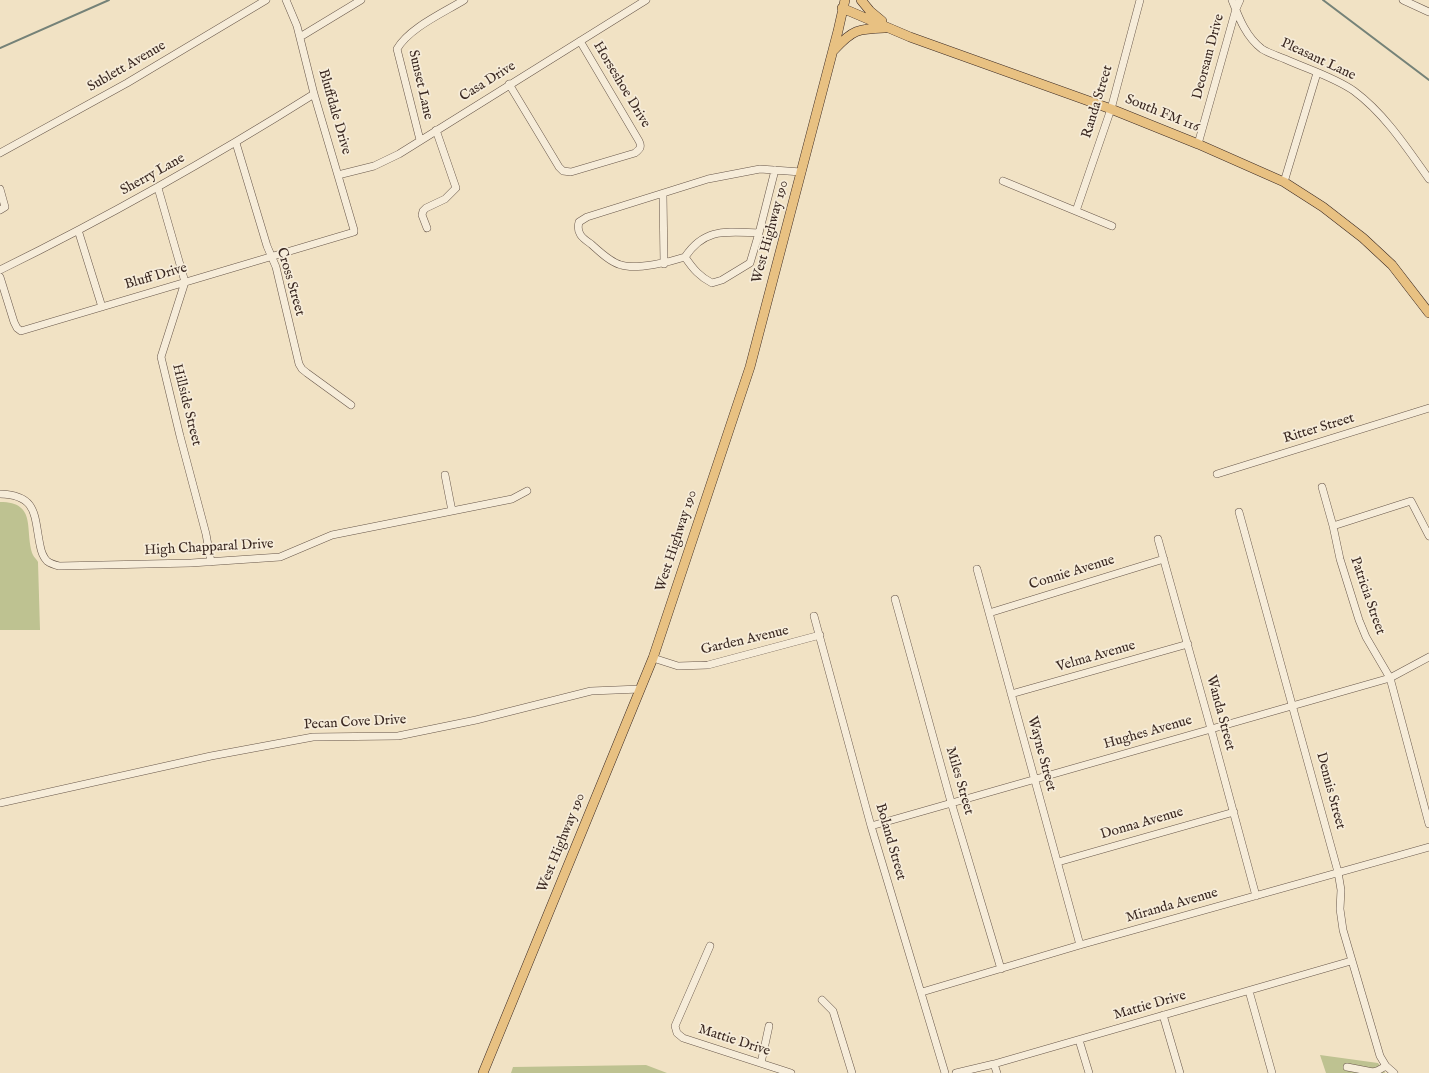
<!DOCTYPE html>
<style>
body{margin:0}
canvas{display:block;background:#f1e2c4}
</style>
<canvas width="1429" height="1073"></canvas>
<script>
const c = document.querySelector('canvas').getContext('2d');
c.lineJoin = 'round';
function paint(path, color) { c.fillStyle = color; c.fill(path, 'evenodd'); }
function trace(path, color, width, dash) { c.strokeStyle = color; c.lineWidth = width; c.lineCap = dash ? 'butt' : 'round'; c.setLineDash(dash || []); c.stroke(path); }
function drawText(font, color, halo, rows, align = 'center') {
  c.font = font + ' "IM FELL English",serif'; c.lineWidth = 3.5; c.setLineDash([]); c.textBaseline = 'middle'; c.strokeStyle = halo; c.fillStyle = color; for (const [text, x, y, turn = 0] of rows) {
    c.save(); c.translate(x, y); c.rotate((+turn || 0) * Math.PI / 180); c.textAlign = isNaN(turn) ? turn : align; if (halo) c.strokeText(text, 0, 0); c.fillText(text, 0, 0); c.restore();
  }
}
const green = new Path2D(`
 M0,502C38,502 24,531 33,555C34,557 37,560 38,562L40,630H0Z
 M1320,1055L1378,1063L1385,1073H1326Z
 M646,1065L667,1073H511L513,1067Z`);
const stream = new Path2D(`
 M1323,0L1429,80
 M0,48L109,0`);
const minor = new Path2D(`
 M1232,0C1239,18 1246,37 1262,49C1268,53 1278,56 1285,59C1307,69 1334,77 1354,91C1385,114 1407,148 1429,179
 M1403,0L1429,12
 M300,37L361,0
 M509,84L559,167L563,171L571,172L635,153C640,149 642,147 639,141L580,41
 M420,140L397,49C409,28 443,13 464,0
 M236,143L267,246L276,267L299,364L302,369L307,373L351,405
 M1198,144L1236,9L1240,0
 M0,153L127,83L266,0
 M338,175L374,166L399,154L646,0
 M1003,181L1112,226
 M1284,182L1317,73
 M158,188L185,282L161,357L180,436L206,534L211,562
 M0,189L5,207L0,210
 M663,194L664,264
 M1076,211L1111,109L1140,0
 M427,228L422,215L423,211L426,208L445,199L456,188L436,130
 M78,230L102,307
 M759,233C727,232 705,227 685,257C670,262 636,270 621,265C610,262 600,252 591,244C582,238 576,233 579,222L587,217L708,179L760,169L801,172
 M685,257C693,269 700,277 712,283L722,280L750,263L759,233L775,170
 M0,270C108,217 212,158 314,94
 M0,277L14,322L17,328L21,331L354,232V230L314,94L297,26L286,0
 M1217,474L1429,408
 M445,475L452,511
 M1322,487L1333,526L1340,559L1359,620L1366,637L1390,678L1429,824
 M0,494C38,495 34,516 40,545C41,551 43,557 47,561C51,564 55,565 59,566L191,563L280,557L332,535L512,499L527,491
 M1239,512L1338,872L1341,890L1340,909L1343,930L1380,1056L1386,1066L1394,1073
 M1333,526L1411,501L1429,536
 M1158,539L1211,729L1256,896
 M977,569L1080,945
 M895,599L951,802L1001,969
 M989,613L1164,559
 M814,616L871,826L945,1073
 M653,658L678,666L708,665L820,635
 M1011,694L1188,644
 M0,803L211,756L313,737L398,736L476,720L591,691L640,689
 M871,826L1390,678L1429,657
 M1058,862L1234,812
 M710,946L675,1026L677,1033L683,1038L791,1073
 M1249,991L1272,1073
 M922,992L1080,945L1429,847
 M822,1000L833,1011L852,1073
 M1163,1015L1180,1073
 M1079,1040L1089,1073
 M761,1063L769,1026
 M994,1064L997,1073
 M1347,1067L1373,1072L1377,1071L1386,1066
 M956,1073L994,1064L1351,961`);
const major = new Path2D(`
 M861,0L870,11L882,21
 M842,8L910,37L1111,109L1198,144L1284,182L1323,207L1363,238L1392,265L1429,313
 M834,50C853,29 858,29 885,28
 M483,1073L653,658L750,367L838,31L845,0`);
const streetNames = [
 ["Deorsam Drive",1209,57,-75],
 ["Pleasant Lane",1318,60,25],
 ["Sublett Avenue",127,67,-30],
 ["Casa Drive",488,82,-32],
 ["Sunset Lane",420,85,77],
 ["Horseshoe Drive",621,85,59],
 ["Randa Street",1098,102,-73],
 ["Bluffdale Drive",334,112,74],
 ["South FM 116",1162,114,22],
 ["Sherry Lane",153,175,-29],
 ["West Highway 190",771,232,-75],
 ["Bluff Drive",156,277,-16],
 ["Cross Street",290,282,74],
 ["Hillside Street",186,405,76],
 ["Ritter Street",1319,429,-17],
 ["West Highway 190",677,541,-72],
 ["High Chapparal Drive",209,548,-3],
 ["Connie Avenue",1072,573,-17],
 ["Patricia Street",1367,596,71],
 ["Garden Avenue",745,641,-13],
 ["Velma Avenue",1096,657,-16],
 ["Wanda Street",1220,713,75],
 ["Pecan Cove Drive",355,723,-3],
 ["Hughes Avenue",1148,733,-16],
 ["Wayne Street",1041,754,75],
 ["Miles Street",959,781,74],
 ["Dennis Street",1330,791,75],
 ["Donna Avenue",1142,824,-16],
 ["Boland Street",890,842,74],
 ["West Highway 190",562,843,-68],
 ["Miranda Avenue",1172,906,-16],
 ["Mattie Drive",1150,1006,-16],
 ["Mattie Drive",734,1041,18]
];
paint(green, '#bec291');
trace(stream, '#758278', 2);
trace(minor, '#68574a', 8);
trace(major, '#3b2922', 10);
trace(minor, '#f6ecd9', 7);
trace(major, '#e8c182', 9);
drawText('14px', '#3b2922', '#f6ecd9', streetNames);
</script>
